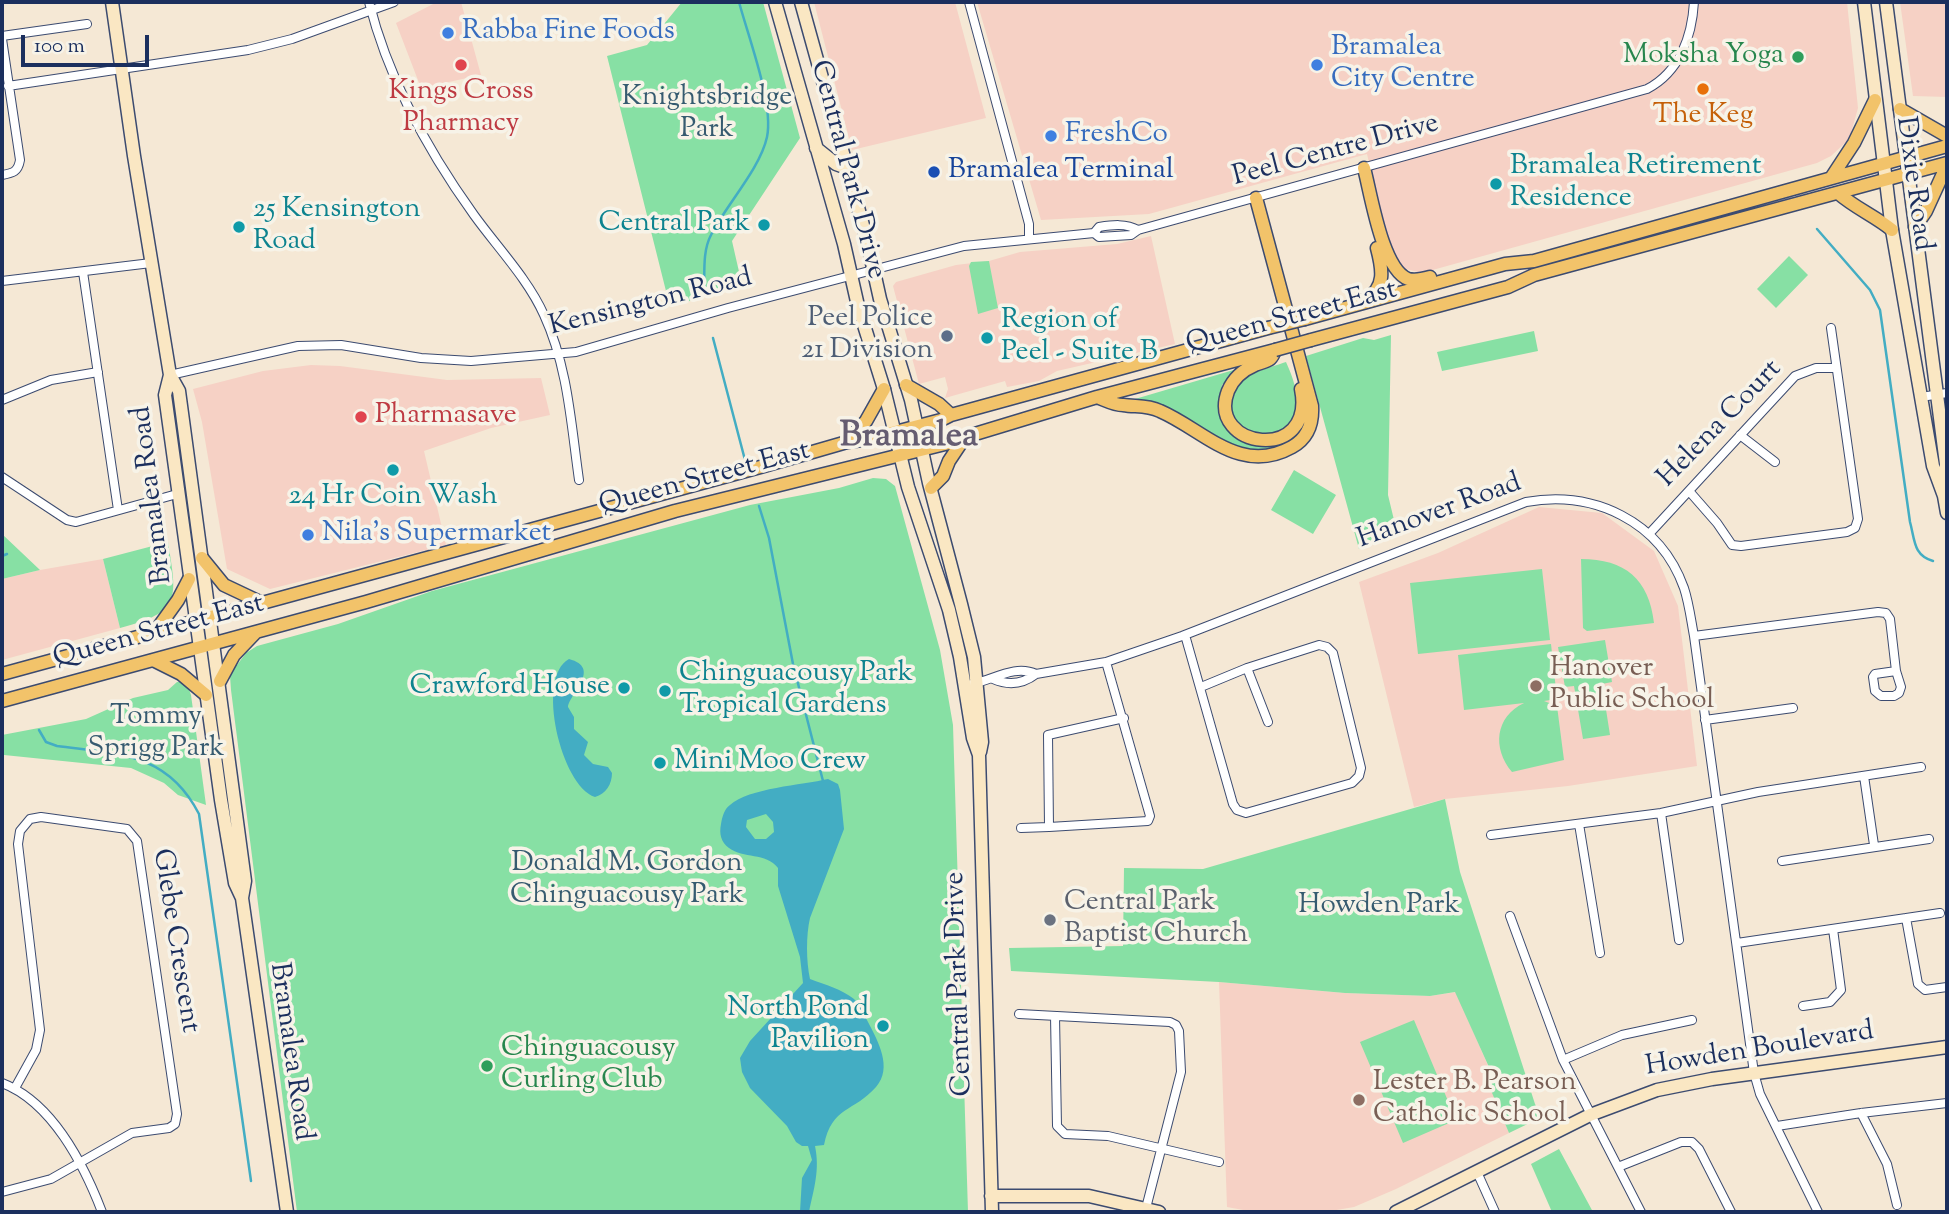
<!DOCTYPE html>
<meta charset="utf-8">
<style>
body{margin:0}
#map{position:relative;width:1949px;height:1214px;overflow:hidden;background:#f5e8d5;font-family:"Sorts Mill Goudy",serif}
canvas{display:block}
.frame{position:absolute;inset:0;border:4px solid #1b2f5e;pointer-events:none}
.scale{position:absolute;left:21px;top:35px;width:128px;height:32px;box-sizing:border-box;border:4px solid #1b2f5e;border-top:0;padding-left:9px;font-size:21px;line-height:24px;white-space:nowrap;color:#1b2f5e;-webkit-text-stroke:5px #f7f3e8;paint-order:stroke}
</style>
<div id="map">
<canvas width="1949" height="1214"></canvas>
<div class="frame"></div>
<div class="scale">100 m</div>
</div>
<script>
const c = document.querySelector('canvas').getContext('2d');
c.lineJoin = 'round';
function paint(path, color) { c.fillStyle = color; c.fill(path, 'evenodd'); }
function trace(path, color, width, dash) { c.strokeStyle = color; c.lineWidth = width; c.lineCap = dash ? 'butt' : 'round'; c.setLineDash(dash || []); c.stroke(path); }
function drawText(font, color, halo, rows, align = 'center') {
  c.font = font + ' "Sorts Mill Goudy",serif'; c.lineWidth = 7; c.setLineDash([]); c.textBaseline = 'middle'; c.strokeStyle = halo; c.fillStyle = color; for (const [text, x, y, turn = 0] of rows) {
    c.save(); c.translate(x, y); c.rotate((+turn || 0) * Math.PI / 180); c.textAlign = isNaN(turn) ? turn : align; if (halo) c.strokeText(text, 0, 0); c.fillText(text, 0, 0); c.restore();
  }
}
const built = new Path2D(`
 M437,2H461L481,75L421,88L396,23Z
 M814,2H955L986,118L852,150Z
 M977,2H1847L1858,108L1851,133L1846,142L1831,156L1817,163L1429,271L1418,272L1406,269L1405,271L1390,253L1367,154L1149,214L1041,220Z
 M1900,2H1947V97L1913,96Z
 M1151,236L1175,344L1057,371L1039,381L1007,387L1005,381L945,398L948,389L945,377L919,384L893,286L896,282L956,265L989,261L1020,252L1117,244Z
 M311,365L340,366L447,380L541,378L550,415L491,428L424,451L446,545L270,589L227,569L202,422L193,389L263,371Z
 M1539,507L1602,513L1654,551L1678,606L1697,766L1568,786L1445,799L1414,807L1359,582L1438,553Z
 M103,559L120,628L2,660V579L40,570Z
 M1219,982L1345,993L1430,996L1456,992L1493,1077L1488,1081L1509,1133L1396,1189L1354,1207L1325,1212H1254L1227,1207Z`);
const green = new Path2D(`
 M682,2H763L800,138L732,241L742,285L670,307L607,56L647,45Z
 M1789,256L1808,275L1776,308L1757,289Z
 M989,261L998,308L978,314L969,266L971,262Z
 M1534,331L1538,351L1442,371L1437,352Z
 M1391,335L1388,495L1394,520L1402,533L1359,549L1306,356L1363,338L1374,340Z
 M1286,362C1296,384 1305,411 1285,430C1281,434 1270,438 1264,437C1256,436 1246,430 1238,426C1215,380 1251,374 1286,362Z
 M1237,369L1222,385L1218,413L1231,434L1249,445L1273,446L1296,433L1307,410L1305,423L1300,434L1290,443L1262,451L1239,449L1160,406L1135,399Z
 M1294,470L1336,495L1313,534L1271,510Z
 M873,478L886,479L895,486L940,650L953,725L968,1212H297L231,690L230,676L234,665H237L246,653L257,646L338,624L432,591L750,505L839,488Z
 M2,534L40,570L2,579Z
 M168,542C177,599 182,612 120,628L103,559Z
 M1581,559C1625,559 1649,579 1654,623L1587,631L1583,628Z
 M1542,569L1550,640L1418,654L1410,583Z
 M1605,640L1612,682L1602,684L1610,735L1583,739L1574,686L1565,687L1558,647Z
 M1551,644L1557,699L1544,701L1557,706L1564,760L1512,772C1492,748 1495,717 1524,703L1464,710L1458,655Z
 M177,682H180L189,689L191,695L206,805L178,795L164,783L131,768L4,755L2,757V735L86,719L133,698L168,690Z
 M1445,799L1460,872L1535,1104L1542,1117L1509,1133L1487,1081L1493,1076L1455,992L1430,996L1345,993L1219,982L1011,971L1009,948L1123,946L1124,868L1203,869Z
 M1414,1020L1456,1120L1403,1143L1360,1042Z
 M1559,1149L1593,1212H1552L1531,1164Z`);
const water = new Path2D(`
 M569,659C602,668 570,693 568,707L574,717V729L588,742L584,755L593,764L608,767L612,773C612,784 606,794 595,797C561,786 535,677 569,659Z
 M828,779L838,784L840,790L844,829L810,918C806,935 806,961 810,979C826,985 841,989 854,999C860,1005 864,1014 868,1022C878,1041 893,1068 876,1087C854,1112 832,1106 824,1145L815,1146C820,1170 814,1188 809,1212H800L802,1178L812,1160L808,1146H802L796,1142L787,1126L750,1088L742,1072L740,1058L750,1041L803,983L800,957L778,886V868C766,852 743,859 729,848C721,842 719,834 721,824C722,818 724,809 730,805C749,788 802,785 828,779ZM766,814L773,822L774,832L766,839H755L746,827L747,820Z`);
const stream = new Path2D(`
 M1817,229L1870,290L1880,310L1910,522C1915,540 1913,555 1933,561
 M704,293C705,274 702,252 711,235C726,205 760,169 767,137C774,104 748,36 739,2
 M713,338L745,460
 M759,506L769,538L793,664L823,781
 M2,556L7,554
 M39,730L46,742L57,746C118,754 167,752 199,814L251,1181`);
const street = new Path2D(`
 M369,2C388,78 428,151 474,215C497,247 528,279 544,315C568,367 571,424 579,480
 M969,2L1029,224V239
 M2,36L87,24
 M2,39L20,160C18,172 13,173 2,175
 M8,86L248,50L292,39L394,2
 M1094,233L1099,237L1131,235L1138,230L1647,89C1680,72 1692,36 1694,2
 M83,272L118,510
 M2,281L151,263
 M170,375L298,346L341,345L421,358L471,361L576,352L728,308L964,246L1094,233L1099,227C1112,225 1126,223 1138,230
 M1921,397L1947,393
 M2,400L51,380L98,372
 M1740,435L1775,462
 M2,477L67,520L76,522L177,494
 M1689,491L1717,523L1732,545L1741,546L1847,532L1855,528L1858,519L1831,328
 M1649,534L1795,376L1816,368H1835
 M1185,635L1233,804L1237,810L1246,813L1352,783L1359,776L1361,768L1333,653L1327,647L1319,645L1247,668L1201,687
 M1694,636L1878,612L1886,613L1890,619L1896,671L1901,687L1899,693L1894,696H1881L1875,691L1873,677L1875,674L1896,671
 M1106,662L1150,816L1148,821L1049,827L1048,735L1124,718
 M1247,668L1268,722
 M993,679C1009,686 1023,684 1036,674L1106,662L1182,636L1526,502C1594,490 1660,521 1684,588C1689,603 1691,620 1694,636L1754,1073L1760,1094L1818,1212
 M972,684C993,680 1015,664 1036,674
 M1705,720L1793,708
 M1864,776L1874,845
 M1661,813L1679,940
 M1579,824L1600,953
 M1021,828L1049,827
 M1491,835L1661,813L1758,792L1921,767
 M1782,861L1929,839
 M1510,916L1563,1060L1641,1212
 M1906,918L1918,984L1925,990L1947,987
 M1737,943L1940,913
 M1803,1006L1830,1002L1841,990L1833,929
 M1019,1014L1170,1022L1176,1025L1179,1031L1181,1072L1145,1212
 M1055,1016L1057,1126L1065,1134L1108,1136L1219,1162
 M1563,1060L1622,1035L1692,1020
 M2,1083C52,1102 84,1165 102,1212
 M1861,1113L1887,1164L1897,1205
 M1777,1126L1861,1113L1947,1103
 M1618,1167L1681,1142H1692L1699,1149L1731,1212
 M1477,1172L1495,1212
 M2,1192L51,1179L132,1133L169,1128L175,1124L177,1114L137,841L127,829L41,817L30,819L20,831L18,844L40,1030L36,1050L15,1088`);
const secondary = new Path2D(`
 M112,2L134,156L170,375L179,391L245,881L242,898L287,1212
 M775,2L844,244L858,306L884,389L908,487L949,610L960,657L973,738L979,755L992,1212
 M801,2L866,236L880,299L911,400L929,483L961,604L974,657L982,742L980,752
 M1864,2L1892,230L1933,466L1944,496L1947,513
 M1886,2L1946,464L1944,492
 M816,148L836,164L847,168
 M170,375L165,395L221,800L235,883L242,898
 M991,1196H1089L1159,1212
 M1396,1212L1590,1115L1657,1090L1712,1079L1947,1047`);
const primary = new Path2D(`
 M1900,109L1947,136
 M1364,168C1371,194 1382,269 1408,279C1416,281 1423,279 1430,277
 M1831,178L1854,143L1875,100
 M1838,193C1855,208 1875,216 1892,230
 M1915,227L1926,211L1947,165
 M1365,299C1387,289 1382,267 1377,248
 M1305,319L1505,264L1534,261L1947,146
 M1311,340L1508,287L1534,275L1947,163
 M1275,350C1274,353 1272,357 1270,359C1266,362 1259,363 1255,365C1243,370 1233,379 1228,391C1206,449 1316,464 1301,389
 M906,385L939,404L951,415
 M1097,397C1105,400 1114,405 1123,405C1136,407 1147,405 1160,411C1204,430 1240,476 1292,447C1308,438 1313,423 1312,406L1256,198
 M847,442L866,421L884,389
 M931,488L943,476L949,461L965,437
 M202,558L224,585L262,603
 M155,632L178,600L189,579
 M153,660L181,674L206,695
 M2,674L764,466L847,442L869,439L941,420L951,415L1268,328
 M220,681L234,655L256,632
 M2,701L366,602L675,511L957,441L965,437L1097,397L1275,350`);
const primaryBridge = new Path2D(`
 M1268,328L1305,319
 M1275,350L1311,340`);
const markers = [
 [448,33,7,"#3f7fe0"],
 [1798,57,7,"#2e9e5b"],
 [461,65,7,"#e0444e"],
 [1317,65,7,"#3f7fe0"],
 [1703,89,7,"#e8710a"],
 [1051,136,7,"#3f7fe0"],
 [934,172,7,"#1a4fb4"],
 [1496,184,7,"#0f9aa8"],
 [764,225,7,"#0f9aa8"],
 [239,227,7,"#0f9aa8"],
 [947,336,7,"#5c6f8a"],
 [987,338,7,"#0f9aa8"],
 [361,417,7,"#e0444e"],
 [393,470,7,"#0f9aa8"],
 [308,535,7,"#3f7fe0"],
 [1536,686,7,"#8d6e63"],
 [624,688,7,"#0f9aa8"],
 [665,691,7,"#0f9aa8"],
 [660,763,7,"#0f9aa8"],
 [1050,920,7,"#6b7280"],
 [883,1026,7,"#0f9aa8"],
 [487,1066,7,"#2e9e5b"],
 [1359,1100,7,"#8d6e63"]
];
const shopNames = [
 ["Rabba Fine Foods",462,33],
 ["Bramalea",1331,49],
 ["City Centre",1331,81],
 ["FreshCo",1065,136],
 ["Nila’s Supermarket",322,535]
];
const leisureNames = [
 ["Moksha Yoga",1784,57],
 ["Chinguacousy",501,1050,"left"],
 ["Curling Club",501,1082,"left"]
];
const healthNames = [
 ["Kings Cross",461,93],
 ["Pharmacy",461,125],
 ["Pharmasave",375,417,"left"]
];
const parkNames = [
 ["Knightsbridge",707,99],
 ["Park",707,131],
 ["Tommy",156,718],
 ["Sprigg Park",156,750],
 ["Donald M. Gordon",627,865],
 ["Chinguacousy Park",627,897],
 ["Howden Park",1379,907]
];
const foodNames = [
 ["The Keg",1703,117]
];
const streetNames = [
 ["Peel Centre Drive",1336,152,-15],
 ["Central Park Drive",846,170,75],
 ["Dixie Road",1912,184,82],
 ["Kensington Road",651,304,-14],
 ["Queen Street East",1292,319,-15],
 ["Helena Court",1721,425,-46],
 ["Queen Street East",705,480,-15],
 ["Bramalea Road",154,495,-97],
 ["Hanover Road",1440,513,-20],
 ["Queen Street East",159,633,-15],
 ["Glebe Crescent",174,941,81],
 ["Central Park Drive",961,984,-92],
 ["Howden Boulevard",1760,1051,-9],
 ["Bramalea Road",289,1052,82]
];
const cultureNames = [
 ["Bramalea Retirement",1510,168],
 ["Residence",1510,200],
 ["25 Kensington",253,211],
 ["Road",253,243],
 ["Central Park",750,225,"right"],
 ["Region of",1001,322],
 ["Peel - Suite B",1001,354],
 ["24 Hr Coin Wash",393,498,"center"],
 ["Chinguacousy Park",679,675],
 ["Tropical Gardens",679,707],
 ["Crawford House",610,688,"right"],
 ["Mini Moo Crew",674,763],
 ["North Pond",869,1010,"right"],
 ["Pavilion",869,1042,"right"]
];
const transitNames = [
 ["Bramalea Terminal",948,172]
];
const serviceNames = [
 ["Peel Police",933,320],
 ["21 Division",933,352]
];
const educationNames = [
 ["Hanover",1550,670],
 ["Public School",1550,702],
 ["Lester B. Pearson",1373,1084],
 ["Catholic School",1373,1116]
];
const worshipNames = [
 ["Central Park",1064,904],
 ["Baptist Church",1064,936]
];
const districtNames = [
 ["Bramalea",909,439]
];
paint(built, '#f6d1c5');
paint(green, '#87e0a4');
paint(water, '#43adc3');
trace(stream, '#43adc3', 2.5);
trace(street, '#3c4b70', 10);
trace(secondary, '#3c4b70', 15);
trace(primary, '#3c4b70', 15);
trace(street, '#fff', 8);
trace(secondary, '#fae7c3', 12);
trace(primary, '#f2c36a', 12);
trace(primaryBridge, '#3c4b70', 15, []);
trace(primaryBridge, '#f2c36a', 12);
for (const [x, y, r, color] of markers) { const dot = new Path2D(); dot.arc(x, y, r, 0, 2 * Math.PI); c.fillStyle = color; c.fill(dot); trace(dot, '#f7f3e8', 2.5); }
drawText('28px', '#366cbe', '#f7f3e8', shopNames, 'left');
drawText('28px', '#27864d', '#f7f3e8', leisureNames, 'right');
drawText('28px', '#be3a42', '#f7f3e8', healthNames);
drawText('28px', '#365b70', '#f7f3e8', parkNames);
drawText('28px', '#c56008', '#f7f3e8', foodNames);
drawText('28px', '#1b2f5e', '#f7f3e8', streetNames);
drawText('28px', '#0d838f', '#f7f3e8', cultureNames, 'left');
drawText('28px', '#164399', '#f7f3e8', transitNames, 'left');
drawText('28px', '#4e5e75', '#f7f3e8', serviceNames, 'right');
drawText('28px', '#785e54', '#f7f3e8', educationNames, 'left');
drawText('28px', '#5b616d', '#f7f3e8', worshipNames, 'left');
drawText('bold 35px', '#655d71', '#f7f3e8', districtNames);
</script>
